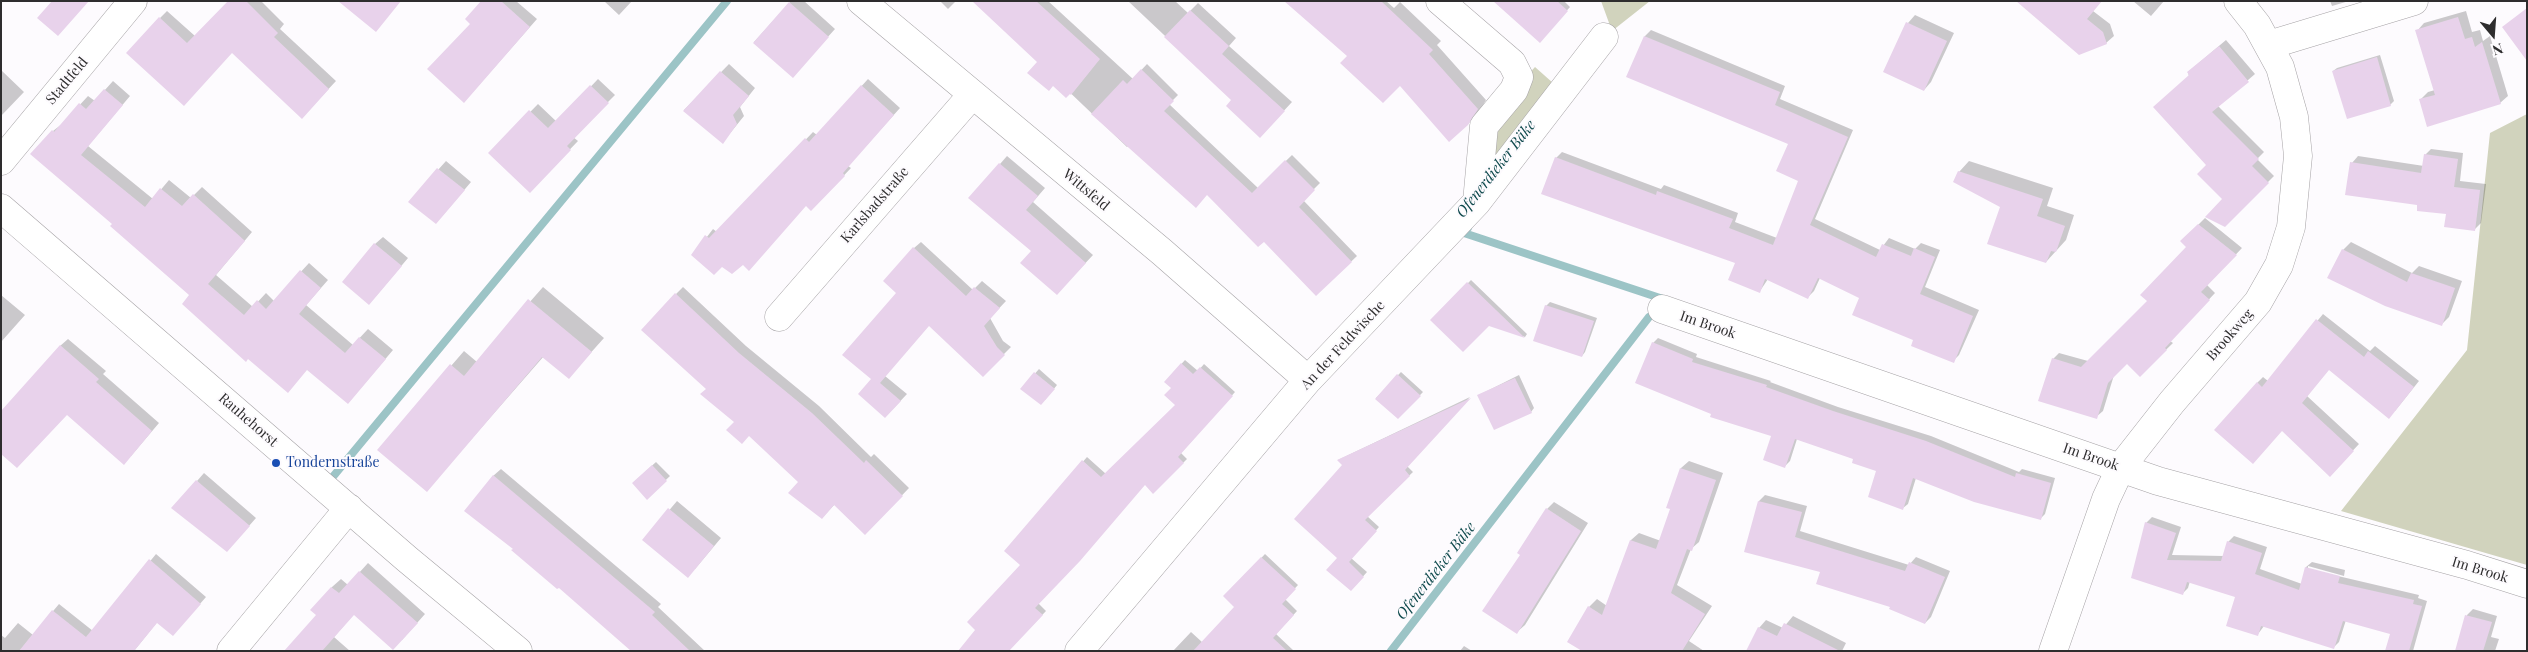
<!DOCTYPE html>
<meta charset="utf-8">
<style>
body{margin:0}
#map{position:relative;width:2528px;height:652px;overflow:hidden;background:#fdfbfe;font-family:"Playfair Display",serif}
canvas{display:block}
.frame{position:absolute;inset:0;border:2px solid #2e2d2e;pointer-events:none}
.north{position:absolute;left:2468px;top:10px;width:50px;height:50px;-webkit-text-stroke:4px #fdfbfe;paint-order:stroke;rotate:162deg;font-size:14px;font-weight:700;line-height:20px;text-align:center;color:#2e2d2e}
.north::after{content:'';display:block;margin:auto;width:18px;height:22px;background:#2e2d2e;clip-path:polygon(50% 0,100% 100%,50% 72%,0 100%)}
</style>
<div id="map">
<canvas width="2528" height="652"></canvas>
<div class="frame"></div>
<div class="north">N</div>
</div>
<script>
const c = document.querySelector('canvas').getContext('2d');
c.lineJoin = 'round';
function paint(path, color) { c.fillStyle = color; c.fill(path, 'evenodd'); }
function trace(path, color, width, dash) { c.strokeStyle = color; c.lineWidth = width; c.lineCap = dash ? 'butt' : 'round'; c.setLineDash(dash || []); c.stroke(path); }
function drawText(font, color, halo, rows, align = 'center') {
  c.font = font + ' "Playfair Display",serif'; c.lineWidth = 4; c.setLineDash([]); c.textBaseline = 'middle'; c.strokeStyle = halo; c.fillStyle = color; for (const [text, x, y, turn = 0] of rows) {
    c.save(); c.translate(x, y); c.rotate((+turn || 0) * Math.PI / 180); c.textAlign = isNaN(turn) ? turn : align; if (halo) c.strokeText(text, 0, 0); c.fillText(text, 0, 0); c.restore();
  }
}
const green = new Path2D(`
 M1601,1H1650L1612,31Z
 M1535,67L1562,91L1477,202L1483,138L1514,90Z
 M2527,114V565L2341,511L2467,350L2490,133Z`);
const shadow = new Path2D(`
 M229,1H261L284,24L280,29L336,81L309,110L232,52L192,96L160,18L167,11L195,36Z
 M482,1H516L537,19L471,94L472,24Z
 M604,1H632L619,15Z
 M791,1H804L835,29L800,68L754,42Z
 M940,1H956L948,9Z
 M974,1H1048L1133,79L1147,64L1178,95L1169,104L1258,188L1292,155L1320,183L1303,200L1357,256L1316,295L1264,240L1207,194L1130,145L1127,147Z
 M1128,1H1175L1188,13L1198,3L1236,38L1229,46L1292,102L1268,128L1233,100Z
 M1286,1H1386L1394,8L1400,2L1441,41L1437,45L1486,100L1477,115L1468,124L1349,56Z
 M1509,1H1564L1570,7L1543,37Z
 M2018,1L2093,11L2110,24L2114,36L2106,43Z
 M2133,1H2164L2151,16Z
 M2330,1H2349L2332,6Z
 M2466,11L2472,32L2480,30L2483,41L2490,36L2508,96L2500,103L2420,100L2428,92L2435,90L2417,31L2424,23Z
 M1915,15L1954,33L1931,82L1924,90L1885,71L1908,23Z
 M1651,30L1785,86L1780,99L1853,130L1815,219L1880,250L1889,238L1915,249L1921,243L1940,250L1925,287L1979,310L1959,355L1953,361L1915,339L1861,297L1820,278L1814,291L1808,297L1768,279L1760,291L1737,263L1556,158L1562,152L1661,189L1664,185L1738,213L1735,222L1777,238L1799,180L1790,143L1628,76L1645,36Z
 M2226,40L2255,74L2218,106L2264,152L2257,159L2274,176L2225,225L2224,199L2208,165L2188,72Z
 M2380,55L2394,101L2390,105L2333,71L2337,68Z
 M729,64L755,88L740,107L744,116L723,142L684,110Z
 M1,70L24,92L1,116Z
 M598,79L615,95L573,137L578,141L530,191L490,153L538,104L557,122Z
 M868,79L900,108L848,166L851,168L811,210L806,205L743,263L722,265L693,255L713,229L717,232L813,132L817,135Z
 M113,81L130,96L88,146L153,199L169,180L191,198L202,187L252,232L216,275L253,307L266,293L274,301L309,263L328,280L306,305L353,345L368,329L393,350L348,403L308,369L191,294L114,223L53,131L62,124L88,96L95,101Z
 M2431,149L2463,153L2460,181L2486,184L2481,223L2475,229L2447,213L2419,204L2352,163L2358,156L2424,166L2425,155Z
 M1007,156L1045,188L1033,202L1093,255L1064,286L1032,250L1000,164Z
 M446,161L471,182L443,215L410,201Z
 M1969,161L2053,188L2047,206L2074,215L2066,240L2046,262L2002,206L1959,172Z
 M2205,218L2242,248L2207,285L2215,293L2170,341L2173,343L2140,375L2127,362L2114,375L2103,411L2096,417L2053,359L2059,353L2088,361L2149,301L2188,247L2182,241Z
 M383,237L408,258L376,296L375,244Z
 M921,242L973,290L982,281L1006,301L990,318L1003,341L1011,347L983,375L930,324L885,376L907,394L892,410L872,379L898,293L914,248Z
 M2351,242L2412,273L2419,266L2462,281L2449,317L2441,325L2343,250Z
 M1471,280L1527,334L1525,337L1489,325L1432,320Z
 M543,287L604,338L569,377L544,356L427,490L379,449L464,351L477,362Z
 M683,287L746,346L819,406L871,457L874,454L909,488L865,534L835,504L822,518L800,482L736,422L708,389L676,294Z
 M1,295L25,315L1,342Z
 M1550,302L1597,318L1585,352L1582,356L1546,306Z
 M2323,314L2370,351L2375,346L2419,381L2395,411L2329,369L2307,396L2359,444L2330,475L2257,383L2263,377L2268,381Z
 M1658,338L1697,354L1696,357L1771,381L1770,382L1838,407L1931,436L2019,472L2022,469L2055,478L2045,514L2040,519L1916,478L1908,504L1903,508L1878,470L1855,459L1797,439L1790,461L1785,466L1773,435L1713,413L1653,343Z
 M68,339L106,371L103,374L159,423L131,456L60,346Z
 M1185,360L1198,371L1204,364L1235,392L1181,453L1187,459L1154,492L1145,484L1038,603L1046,611L1008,651L977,629L1022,565L1005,551L1087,457L1106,474L1177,405L1172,388L1165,382Z
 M1039,369L1057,385L1045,400L1022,388Z
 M1401,372L1423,392L1398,418L1376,398Z
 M1519,375L1534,408L1531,412L1479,395Z
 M1470,397L1407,466L1413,472L1367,516L1379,527L1351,558L1367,572L1351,590L1339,558L1343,465L1338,460Z
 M1689,461L1723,473L1699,542L1691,549L1677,585L1712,606L1689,641L1704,651H1585L1589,607L1597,599L1607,606L1631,540L1639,533L1661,541L1672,508L1681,468Z
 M656,462L670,476L647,498L633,483Z
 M501,469L661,604L658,607L705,651H633L514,548L493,476Z
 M204,473L256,518L234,543L197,481Z
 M1765,495L1807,506L1800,531L1909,565L1916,557L1950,571L1931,617L1925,623L1821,571L1746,551L1759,501Z
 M677,501L721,538L695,569L644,540Z
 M1554,502L1588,523L1525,625L1517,632L1522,555L1547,509Z
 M2152,517L2181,527L2172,555L2224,556L2228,542L2234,536L2267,547L2260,569L2302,584L2306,567L2312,562L2345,570L2344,576L2308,566V569L2419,595L2418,598L2427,601L2413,651H2386L2391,633L2346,620L2339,642L2334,647L2264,626L2258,634L2237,597L2190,581L2188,588L2182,594L2146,523Z
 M156,554L206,597L179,628L158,621L134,651H1V635L5,638L18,623L33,635L59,604L93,631Z
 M1265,554L1298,585L1285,599L1297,611L1276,634L1294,651H1173L1191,632L1202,642L1236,607L1225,596Z
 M368,563L425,614L402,640L354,614L334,637L350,651H286L317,615L312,610L332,587L341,579L348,585Z
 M2473,609L2497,616L2491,637L2499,639L2495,651H2456L2467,615Z
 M1793,616L1846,643L1842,651H1747L1759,628L1766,620L1783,628Z
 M1464,646L1472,651H1460Z`);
const stream = new Path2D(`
 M1468,228L1464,233L1663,299L1662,301
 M331,479L727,1
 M1391,651L1649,317`);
const building = new Path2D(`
 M52,1H89L58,36L37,18Z
 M228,1H246L278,33L274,37L329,89L302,119L232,53L184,106L126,53L159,17L187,43Z
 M338,1H401L376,32Z
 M481,1H501L530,27L464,103L427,69L470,24L465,19Z
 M972,1H1036L1100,59L1071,95L1070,94L1066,98L1053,86L1049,91L1027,73L1037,62Z
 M1284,1H1381L1433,50L1429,54L1478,109L1468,125L1449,142L1400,86L1383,103L1340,63L1347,56Z
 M1493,1H1557L1568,11L1540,43Z
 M2016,1H2102L2087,19L2103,32L2107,44L2079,55Z
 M789,2L829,37L793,78L753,43Z
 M2527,8V61L2502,27Z
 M1190,10L1229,46L1222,54L1285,111L1260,138L1226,106L1231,100L1164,37Z
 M2458,17L2465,39L2472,37L2475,47L2482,42L2501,104L2427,127L2419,99L2435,95L2415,30Z
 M1906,22L1947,41L1924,91L1883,72Z
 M1644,36L1780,92L1775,105L1848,137L1810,225L1876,257L1882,244L1911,256L1914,248L1935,257L1920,294L1973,316L1954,363L1911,346L1913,340L1852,315L1859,298L1818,278L1808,299L1765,279L1760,293L1728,280L1735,263L1541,194L1555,157L1656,195L1657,191L1733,219L1729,228L1773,245L1798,181L1776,171L1788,144L1626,77Z
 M2219,46L2249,82L2212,112L2259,159L2252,166L2269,183L2225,227L2205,217L2222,199L2197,174L2206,165L2153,107L2189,75L2187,72Z
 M2377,57L2391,106L2347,119L2332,71Z
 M1141,69L1174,101L1164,111L1252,193L1285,160L1315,190L1299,207L1352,262L1316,296L1264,242L1258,247L1207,195L1196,208L1091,114L1123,80L1127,84Z
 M720,71L749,96L733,115L737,124L723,144L683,111Z
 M590,85L609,103L567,146L571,150L530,193L488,153L529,110L548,128Z
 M861,85L894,115L843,173L845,176L811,211L806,206L749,271L743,265L732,274L722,267L714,275L691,255L705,235L709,238L805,138L809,142Z
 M104,89L123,105L81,155L145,207L160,188L182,206L193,194L245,241L208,284L244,315L257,300L266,309L300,270L321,288L299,314L345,353L359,337L386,359L348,404L307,370L288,393L248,359L246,362L182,304L189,295L110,226L112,224L30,154L52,130L54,132L79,103L86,109Z
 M2424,154L2458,159L2454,187L2480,190L2475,231L2444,227L2446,214L2417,211V205L2345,195L2350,162L2421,173Z
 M999,163L1038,196L1026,210L1086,263L1057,295L1020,263L1031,251L968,198Z
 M437,168L465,190L436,224L408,202Z
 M1958,171L2043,199L2037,216L2065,226L2056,252L2051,251L2046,263L1987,244L2000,207L1953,182Z
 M2198,224L2237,255L2201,292L2210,300L2165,348L2167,350L2140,377L2127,364L2108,383L2097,419L2038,401L2052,358L2081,367L2147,301L2140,295L2186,247L2180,241Z
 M374,243L402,266L369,305L342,282Z
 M913,247L966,296L974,287L1000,308L984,326L997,347L1005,355L983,377L929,326L880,383L901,401L885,418L858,394L871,379L842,355L896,293L883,281Z
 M2342,249L2407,282L2411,273L2455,288L2442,326L2385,306L2327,278Z
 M1467,282L1525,338L1489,326L1463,352L1430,320Z
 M675,293L739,353L812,413L864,463L866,460L903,496L865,535L834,505L822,519L788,493L798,482L749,436L742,444L726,430L734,422L700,394L706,389L641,330Z
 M528,299L592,352L569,379L542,357L427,492L377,450L450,364L464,376Z
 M1545,305L1594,321L1582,357L1533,341Z
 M2316,319L2364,357L2368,351L2414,387L2389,419L2329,370L2302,403L2354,451L2330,477L2282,431L2253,464L2214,430L2257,382L2262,387Z
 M1652,342L1693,359L1692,362L1767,385L1766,387L1833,411L1926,441L2015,477L2016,473L2051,483L2041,520L1974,502L1913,478L1903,510L1868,497L1876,471L1852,463L1853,459L1795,439L1785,468L1763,460L1771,436L1710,417L1711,414L1635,383Z
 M60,345L99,379L96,382L152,431L124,465L67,415L17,468L1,454V411Z
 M1181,363L1193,374L1200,367L1233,396L1178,457L1184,463L1153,494L1145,485L1080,561L1035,608L1043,615L1009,651H958L975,630L967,622L1020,565L1004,551L1082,460L1101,477L1175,405L1164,395L1171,388L1164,382Z
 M1034,372L1055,389L1041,405L1020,389Z
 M1397,374L1421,396L1398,419L1375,399Z
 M1515,378L1532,413L1494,430L1477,395Z
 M1471,398L1405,470L1410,476L1365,520L1377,531L1349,562L1364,577L1351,591L1326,570L1337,558L1294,519L1342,465L1337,460Z
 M652,465L667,481L647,500L632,483Z
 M1680,468L1716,480L1692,551L1687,549L1671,593L1705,614L1682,651H1582L1567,642L1588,606L1602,615L1630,540L1656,549L1670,509L1666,508Z
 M493,475L655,612L652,615L690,651H631L559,588L557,589L511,550L513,549L464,511Z
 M196,480L250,526L227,552L171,508Z
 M1758,501L1802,512L1795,537L1905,571L1909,562L1945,577L1925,624L1889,609L1890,607L1816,584L1820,572L1744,552Z
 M668,508L714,546L688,578L642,540Z
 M1546,508L1581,531L1517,634L1482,611L1520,555L1517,553Z
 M2145,522L2176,533L2167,560L2221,561L2227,541L2262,553L2255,574L2299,590L2305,567L2340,576L2338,583L2414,600L2413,604L2422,606L2409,651H2385L2390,634L2343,621L2334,649L2261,626L2258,636L2226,626L2235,597L2187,582L2183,595L2131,578Z
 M1261,557L1296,589L1282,604L1294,615L1273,638L1287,651H1193L1234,607L1223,596Z
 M149,559L201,604L173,636L157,623L134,651H19L52,610L86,637Z
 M359,571L418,623L393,650L354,615L322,651H284L316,615L310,610L331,587L339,593Z
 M2465,615L2492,622L2483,651H2455Z
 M1784,623L1840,651H1746L1758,627L1777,636Z`);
const minor = new Path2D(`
 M861,1L1162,252L1308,380
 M1440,1L1512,63L1519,77L1514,90L1484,126L1477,202
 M2269,45L2414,1
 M1,161L133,1
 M1,208L407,559L518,651
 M1662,309L2158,481L2467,565L2527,584
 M779,317L972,95
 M231,651L349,508
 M1079,651L1308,380L1477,202L1604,37
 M2053,651L2106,499L2121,467L2172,402L2258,302L2279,265L2291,227L2298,156L2294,117L2280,67L2257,25L2238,1`);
const markers = [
 [276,463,5,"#1a4fb4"]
];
const streetNames = [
 ["Stadtfeld",67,81,-50],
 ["Wittsfeld",1086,190,40],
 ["Karlsbadstraße",875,205,-49],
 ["Im Brook",1708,325,19],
 ["Brookweg",2230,335,-49],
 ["An der Feldwische",1343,345,-47],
 ["Rauhehorst",248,420,41],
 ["Im Brook",2091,457,19],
 ["Im Brook",2480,570,17]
];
const transitNames = [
 ["Tondernstraße",286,463]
];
const waterNames = [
 ["Ofenerdieker Bäke",1496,169,-52],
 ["Ofenerdieker Bäke",1436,571,-52]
];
paint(green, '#d1d3bd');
paint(shadow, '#0003');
trace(stream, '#9cc4c6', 8);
paint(building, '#e8d2eb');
trace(minor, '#a6a3a6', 29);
trace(minor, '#fff', 28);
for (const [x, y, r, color] of markers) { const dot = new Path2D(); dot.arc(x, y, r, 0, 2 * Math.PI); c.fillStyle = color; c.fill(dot); trace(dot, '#fdfbfe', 2); }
drawText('14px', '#2e2d2e', '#fdfbfe', streetNames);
drawText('14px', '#164399', '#fdfbfe', transitNames, 'left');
drawText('italic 15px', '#0f4a4d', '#fdfbfe', waterNames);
</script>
